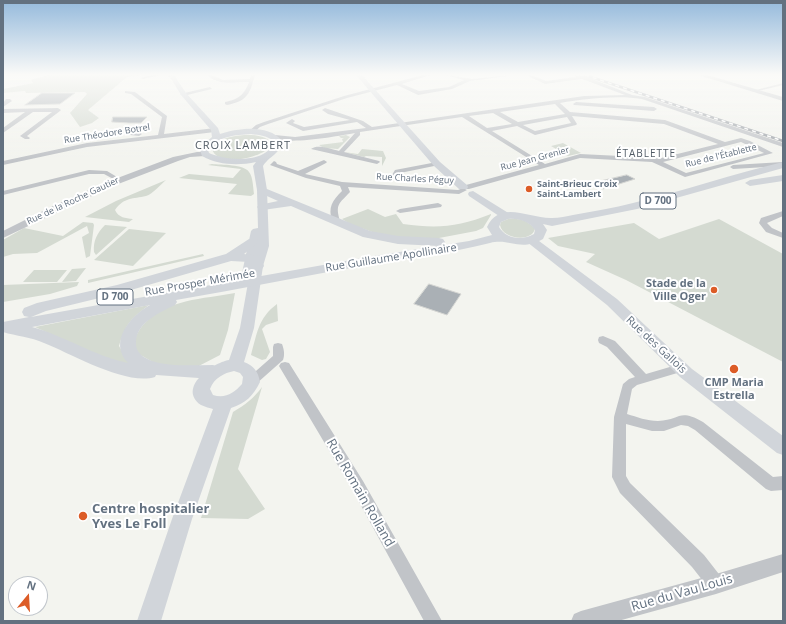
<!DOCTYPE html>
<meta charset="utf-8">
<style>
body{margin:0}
#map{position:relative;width:786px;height:624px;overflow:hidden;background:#f3f4ef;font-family:"Open Sans",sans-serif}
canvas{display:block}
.frame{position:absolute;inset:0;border:4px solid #637180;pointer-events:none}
.north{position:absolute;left:8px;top:576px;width:40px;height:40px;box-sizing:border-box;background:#fff;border:1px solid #c1c6cc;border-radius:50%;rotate:18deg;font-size:11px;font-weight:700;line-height:16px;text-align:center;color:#637180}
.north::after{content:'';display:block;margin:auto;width:14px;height:18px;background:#dc5c27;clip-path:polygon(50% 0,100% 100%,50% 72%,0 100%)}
</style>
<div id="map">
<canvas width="786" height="624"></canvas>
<div class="frame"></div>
<div class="north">N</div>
</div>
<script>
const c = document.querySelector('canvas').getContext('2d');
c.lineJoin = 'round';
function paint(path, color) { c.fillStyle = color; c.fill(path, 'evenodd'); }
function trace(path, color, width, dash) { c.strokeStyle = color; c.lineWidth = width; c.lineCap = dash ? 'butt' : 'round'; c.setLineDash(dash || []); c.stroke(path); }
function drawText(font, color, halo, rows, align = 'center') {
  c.font = font + ' "Open Sans",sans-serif'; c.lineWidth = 4; c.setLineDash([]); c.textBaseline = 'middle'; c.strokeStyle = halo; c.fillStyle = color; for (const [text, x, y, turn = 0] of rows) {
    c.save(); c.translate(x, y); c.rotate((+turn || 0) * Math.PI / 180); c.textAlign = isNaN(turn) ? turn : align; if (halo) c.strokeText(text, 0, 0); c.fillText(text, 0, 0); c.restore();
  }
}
const green = new Path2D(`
 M49,75H141L127,77L88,110L99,118L92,123L80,127L70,113L87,94L85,92L26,93L25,91L3,93V89L33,83L31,80Z
 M244,135C254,135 264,135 271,142V146C261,159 216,167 212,149C218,138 233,136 244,135Z
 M346,135L350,137L338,149L324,148L319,145L343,142L342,139L344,138H341L339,136Z
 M563,143L581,153L568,156L551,146Z
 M362,149L383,151L386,158L382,166V157L366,156L364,157L344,152L358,154Z
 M212,164C221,165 244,164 249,172C253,177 253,187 254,194L251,196L228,194L237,184L179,178L189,174L233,178L241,169L208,165Z
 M166,180C161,184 153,194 146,196C133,199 124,197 115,210C119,218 125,218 133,219L129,222L85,217L116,201Z
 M368,209L385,217L396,214L403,224C438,229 458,227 491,214V215L483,228L476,231L439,238L409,240L389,238L350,224L342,219Z
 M508,219C519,218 528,220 535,229C531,243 502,239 500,225L501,222Z
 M719,219L783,254V362L626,280L586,262L595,254L558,246L548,238L634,223L659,239Z
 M83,222L93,223L94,225L90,256L86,258L82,237L89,233L87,226L37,253L13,254L3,257V240L24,228L63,236Z
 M105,225L127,227L96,255L94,252C93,241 97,233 105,225Z
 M129,229L166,233L133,266L94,260Z
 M203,254L204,256L88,283V280Z
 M86,268L76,281L62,282L72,269Z
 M34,270H67L57,282H23Z
 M79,282L77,286L50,294L3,302V285Z
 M235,293L228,330L220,355L193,369L158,365L137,353C133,341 135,335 143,325C165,299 204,299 235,293Z
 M277,304L278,321L266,325L262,329L270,352L266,359L262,360L251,355C257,334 258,318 277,304Z
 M149,305C131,319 126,323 119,346L129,363L115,364L35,327Z
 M262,387L238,469L265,509L248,519L201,518L233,412C245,405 254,398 262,387Z`);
const building = new Path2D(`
 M42,93H75L60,104L25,105Z
 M113,117H147L141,123H129L112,122Z
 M627,175L635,179L603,189L593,183Z
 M429,284L461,294L447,315L414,304Z`);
const minor = new Path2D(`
 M152,75H160L143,79L141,78Z
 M208,75H212L223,80L250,79L251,75H255C250,93 248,101 227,105L225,104V102C239,99 244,95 249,82C236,82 217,86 208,75Z
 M423,75H430L402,84L419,91L449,87L464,80L446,75L472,79L514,75L470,81L452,89L418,95L397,85L347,98L268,124L260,127L253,133L248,132L256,125L264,122L344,96Z
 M526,75H531L546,81L576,77L574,75L585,76L632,95L645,97L783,143V147L642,99C616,95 586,99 560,103L570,112L665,120L725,142L741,138L750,141L773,153L685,177L652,162L580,158L469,189H466V185L539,165L462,117L360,132V135L344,152L379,161L380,162L377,164L311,149C318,144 330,149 339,151L355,133C338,136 285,146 272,137L275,135L295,137L366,128L357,122L303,131L286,123L292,119L295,121L293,123L304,127L350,120L328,114L322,110L325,108L363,121L372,127L584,96L625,95L582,79L545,84ZM555,104L565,114L518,122L500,112ZM493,113L512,124L487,128L469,116ZM572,116L664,124L718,144L661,158L580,154L545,164L492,131L517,126L535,135L576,125L577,124ZM567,117L571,123L535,131L523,125ZM741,142L764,153L686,173L663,162Z
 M783,83V85L754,92L752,91Z
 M210,87L212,89L183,96L180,94Z
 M125,91L135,92L167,116L164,134L215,128L218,130L215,132L87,147L3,165V161L87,143L158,135L162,117L131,94L125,93Z
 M6,99H10L12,101L3,107V103Z
 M576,102L654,107L657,109L654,111L574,105L573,104Z
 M58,108L61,110L60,111L27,136L30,138L29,139H25L20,136L52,112H33L3,133V128L25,112L3,113V109Z
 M115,130L139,132L142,134L139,136L113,133L112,132Z
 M324,160L327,162L326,163L305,174L342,182L458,190L463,188L467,190L459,194L348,187L350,192C339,204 335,204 340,221L336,223L332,221C328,207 332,201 342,191L340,186L306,178L270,165L274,161L276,162L277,164L298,171Z
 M437,162L439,163V165L400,173L397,176L395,177L392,175L395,170Z
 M783,162V166L733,169L730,167L733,165Z
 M89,170L107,171L122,180L119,182L104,174H89L3,195V191Z
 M438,203L442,205L441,207L400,213L396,211L400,209Z
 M783,211V216L767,223L772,228L783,233V238L766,232L759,223L761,218Z
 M603,336L615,341L646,374L680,364L684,365L686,368L684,371L637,385L632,389L627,414C637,417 647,421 658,421C681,420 678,408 703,422L773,477L783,476V490L771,491L766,489L695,430L688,426L681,425L664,431H652L626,424V476L630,483L704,555L722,578L724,584L722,590L716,592L710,590L692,567L620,493L612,477L614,417L623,384L629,379L635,377L607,347L599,343L598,340L599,337Z
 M278,343L282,344C284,349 285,355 283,360L256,384L252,386L248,384L246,381L248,378L273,356V347L274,344Z
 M285,362L289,363L363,481L442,621H424L353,491L279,366L281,363Z`);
const tertiary = new Path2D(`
 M698,75H707L783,97V101Z
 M197,152H205L209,154L205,156L190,157L178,161L113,186L3,238V231L53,206L107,182L173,157Z
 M783,554V572L716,594L618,621H571L574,614L581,611L716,574Z`);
const secondary = new Path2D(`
 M166,75H174L186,93L218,128L220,134C238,128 269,124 282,141C279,156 270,155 263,166L267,190L269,246L263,266L254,328L244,362C254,366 258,371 260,382C253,396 246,403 231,408L192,519L161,621H137L172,519L213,409C210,408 205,407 201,405C177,388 212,363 229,360L240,328L249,277L243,276L242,273L251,231L253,229L258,228L257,190L253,166L256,162C238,166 218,165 202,156L200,150L205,143L212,137L211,130L181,95L170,77ZM251,134C260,135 267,136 274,141C268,164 226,161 209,153L208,150C218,136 235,135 251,134ZM234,371L240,373L243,377L242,384C234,393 225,399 213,395L210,389C214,378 224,373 234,371Z
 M356,75H362L440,162L467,185L468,187L467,189H459L434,166Z
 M473,191L510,214L511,216L510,218H502L469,196L468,194L469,192Z
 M531,236L535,238L617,299L692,369L783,436V455L777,453L680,377L607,305L527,242L525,240L527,238Z`);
const primary = new Path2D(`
 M783,162V168L637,209L552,226L543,224L547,230L543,239C520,252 510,238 490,243C450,253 409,258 368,265C304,276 240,289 176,300L177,302L175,305C159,313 135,323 136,344C136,353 144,358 152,361C171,367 193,365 213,365L219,367L222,372L219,377L213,379L156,375L155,377C126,386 72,354 44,343C31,337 16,336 3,332V322L29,317L24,316L22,312L24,308L37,303L117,285L226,254L249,239H257L259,242L244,254L260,256L264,266L262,269L257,270L252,269L249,262L231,261L124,292L46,311L31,317L368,257L469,241L492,235L487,227C500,199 530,219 552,218C559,218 567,216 573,215C593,211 614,208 633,203C683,191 733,174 783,162ZM508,219C518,218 529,221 535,230L534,234C522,241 506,239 499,227L501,222ZM150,305C130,316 108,342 128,363C94,356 65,336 32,327Z
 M783,175V181L750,186L745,183L750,180Z
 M262,187L370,231L398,236L439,238L443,239L445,242L443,245L439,246L398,244L363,237L291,206L263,210L259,209L257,207L259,205L278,201L258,192L257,190L258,188Z`);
const rail = new Path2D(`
 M585,75L783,141`);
const markers = [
 [529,189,4,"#dc5c27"],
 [714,290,4,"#dc5c27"],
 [734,369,5,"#dc5c27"],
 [83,516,5,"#dc5c27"]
];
const farStreetnames = [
 ["Rue Théodore Botrel",107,134,-9],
 ["Rue de l'Établette",721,156,-14],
 ["Rue Jean Grenier",535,159,-15],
 ["Rue Charles Péguy",415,179,3],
 ["Rue de la Roche Gautier",73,201,-25]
];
const farPoinames = [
 ["Saint-Brieuc Croix",537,184],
 ["Saint-Lambert",537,194]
];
const farNeighbourhoodnames = [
 ["ÉTABLETTE",646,154]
];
const shields = [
 [658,201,36],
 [115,297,36]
];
const shieldNames = [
 ["D 700",658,201],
 ["D 700",115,297]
];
const farQuarternames = [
 ["CROIX LAMBERT",243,146]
];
const streetNames = [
 ["Rue Guillaume Apollinaire",391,258,-9],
 ["Rue Prosper Mérimée",200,283,-10],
 ["Rue des Gallois",656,345,43]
];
const poiNames = [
 ["Stade de la",706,284],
 ["Ville Oger",706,297],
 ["CMP Maria",734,383,"center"],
 ["Estrella",734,396,"center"]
];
const nearStreetnames = [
 ["Rue Romain Rolland",360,493,60],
 ["Rue du Vau Louis",682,593,-16]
];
const nearPoinames = [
 ["Centre hospitalier",92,509],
 ["Yves Le Foll",92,524]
];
paint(green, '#d4dad1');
paint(building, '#aab0b5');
trace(building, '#d4d5d2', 1);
paint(minor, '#c1c4c8');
paint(tertiary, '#c1c4c8');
paint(secondary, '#d1d5da');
paint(primary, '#d1d5da');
trace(rail, '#a0a5ab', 2.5);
trace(rail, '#fff', 1.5, [4]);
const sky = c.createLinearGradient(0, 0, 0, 162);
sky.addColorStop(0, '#95badc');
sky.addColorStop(0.46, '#fafaf8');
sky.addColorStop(1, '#fafaf800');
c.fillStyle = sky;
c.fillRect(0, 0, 786, 162);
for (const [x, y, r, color] of markers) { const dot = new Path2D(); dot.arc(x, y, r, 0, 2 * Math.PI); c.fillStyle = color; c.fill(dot); trace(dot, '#fff', 1.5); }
drawText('9px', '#637180', '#fff', farStreetnames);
drawText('bold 9px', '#637180', '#fff', farPoinames, 'left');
c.letterSpacing = '1px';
drawText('10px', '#515b65', '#fff', farNeighbourhoodnames);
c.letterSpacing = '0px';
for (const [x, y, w] of shields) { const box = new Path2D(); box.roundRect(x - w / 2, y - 8, w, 16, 3); c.fillStyle = '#fff'; c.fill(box); trace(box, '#637180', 1); }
drawText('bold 10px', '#637180', null, shieldNames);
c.letterSpacing = '1px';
drawText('11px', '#515b65', '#fff', farQuarternames);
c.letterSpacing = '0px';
drawText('11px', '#637180', '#fff', streetNames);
drawText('bold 11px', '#637180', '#fff', poiNames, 'right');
drawText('13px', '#637180', '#fff', nearStreetnames);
drawText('bold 13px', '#637180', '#fff', nearPoinames, 'left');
</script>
